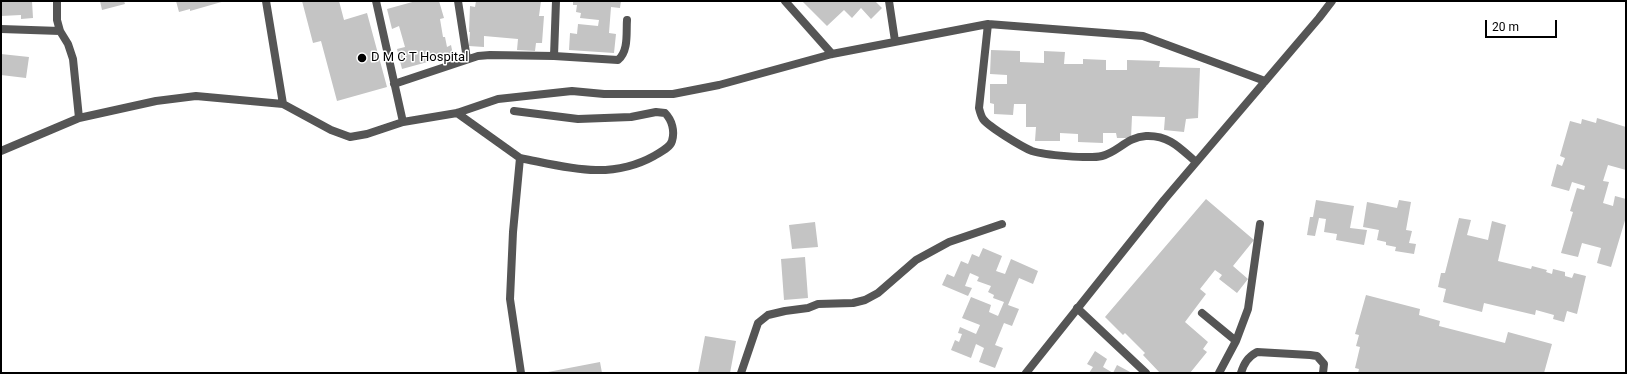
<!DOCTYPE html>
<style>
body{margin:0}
#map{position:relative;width:1627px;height:374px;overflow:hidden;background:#fff;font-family:Roboto,sans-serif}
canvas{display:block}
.frame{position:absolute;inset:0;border:2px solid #000;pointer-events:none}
.scale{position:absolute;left:1485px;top:20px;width:72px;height:18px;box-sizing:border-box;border:2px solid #000;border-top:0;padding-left:5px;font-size:12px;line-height:14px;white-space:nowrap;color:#000;-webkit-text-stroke:3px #fff;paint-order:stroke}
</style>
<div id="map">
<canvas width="1627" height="374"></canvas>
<div class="frame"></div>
<div class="scale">20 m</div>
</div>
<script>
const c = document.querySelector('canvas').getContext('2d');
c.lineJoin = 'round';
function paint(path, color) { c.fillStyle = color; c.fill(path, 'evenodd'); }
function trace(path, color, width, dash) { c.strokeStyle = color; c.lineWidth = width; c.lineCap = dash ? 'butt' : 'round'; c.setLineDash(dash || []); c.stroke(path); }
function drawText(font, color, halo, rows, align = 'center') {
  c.font = font + ' Roboto,sans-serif'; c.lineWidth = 3; c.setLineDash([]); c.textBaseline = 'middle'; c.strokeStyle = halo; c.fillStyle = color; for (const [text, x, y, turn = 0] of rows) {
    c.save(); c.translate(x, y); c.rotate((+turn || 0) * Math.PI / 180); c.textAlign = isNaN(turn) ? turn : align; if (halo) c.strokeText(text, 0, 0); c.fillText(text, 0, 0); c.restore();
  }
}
const building = new Path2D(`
 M1,1H32L33,18L21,19V15L1,16Z
 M100,1H124L125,4L102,10Z
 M176,1H225L190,11V9L179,12Z
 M302,1H339L344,20L367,13L387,87L337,101L321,41L313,43Z
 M416,1H439L444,18L440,19L443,37H445L447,47L451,45L453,55L402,69L397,49L405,47L399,26L392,29L387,9Z
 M476,1H541L539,16H544L542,43H536L535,51L517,50L518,39L484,36V47L469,46L470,32H469L470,6L475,7Z
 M573,1H621L620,8L611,7L609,33L616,34L614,53L569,50L570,33L577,34L578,24L598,26L599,20L580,18L581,13L576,12L577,5H573Z
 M802,1H875L882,8L871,19L861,8L852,18L844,10L827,26Z
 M991,50L1020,51V62L1044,63V51L1065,52L1064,64H1083V59L1106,60V70H1127V60L1160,61L1159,67L1200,68L1198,118L1186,119L1184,132L1164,130L1165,117L1132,116L1131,138H1117L1116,133H1103V143L1078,142V134L1060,133V141H1035L1036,127H1026V104H1014L1013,115L994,114V104L990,103V84H1007V75L990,74Z
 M1,54L29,57L26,78L1,75Z
 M1597,118L1626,127V170L1608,165L1603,181L1609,182L1603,203L1613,206L1615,196L1626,199V217L1611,267L1597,263L1601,248L1582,243L1578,257L1561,253L1573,212L1570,211L1577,188L1584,190L1585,186L1572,182L1569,191L1551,186L1557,164L1562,166L1565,158L1560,156L1570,121L1581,124L1582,119L1596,123Z
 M1206,199L1254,240L1233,266L1248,279L1237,293L1219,279L1222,275L1215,270L1200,289L1206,294L1185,322L1208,342L1203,349L1207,352L1190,373H1160L1143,355L1145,353L1125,333L1123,335L1105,317Z
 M1316,200L1354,206L1350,228L1367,230L1364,245L1336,240L1337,234L1324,232L1326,219L1319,218L1315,236L1307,235L1310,217H1313Z
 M1399,200L1411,202L1406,230L1412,231L1409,243L1416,244L1414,254L1395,251L1396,247L1386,245V242L1377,240L1379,230L1363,227L1367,202L1397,208Z
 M1459,218L1471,220L1467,235L1488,240L1492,221L1506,225L1498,261L1531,269L1532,266L1547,270L1546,272L1552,274L1553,269L1565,272V276L1572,278L1574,273L1586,276L1577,314L1567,311L1564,322L1553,319L1554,315L1536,310L1535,315L1484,303L1482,312L1443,302L1446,289L1438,287L1441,273H1445Z
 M815,222L818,247L792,249L789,225Z
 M983,248L1002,256L996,271L1005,274L1011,259L1038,271L1033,284L1019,278L1008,305L1019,309L1012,326L1004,323L995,345L1003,348L995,368L979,362L984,348L976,344L971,358L951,350L955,340L959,342L962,334L958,333L960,327L976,334L980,325L962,318L971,297L991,305L989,312L998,316L1004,302L993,298L994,295L988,292L991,286L977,281L979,277L970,273L965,286L972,288L968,296L942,285L947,274L954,277L961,261L968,264L972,254L979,257Z
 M805,257L808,298L784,300L781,259Z
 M1366,295L1420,309L1419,315L1440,321L1439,326L1505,343L1508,332L1552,344L1544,373H1358L1359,369L1355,368L1360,347L1356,346L1359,335L1355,334Z
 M705,336L736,341L730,373H698Z
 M1095,351L1107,359L1103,367L1113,373H1089L1093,367L1087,364Z
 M600,362L602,373H548V372Z
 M1117,365L1132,373H1113Z`);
const street = new Path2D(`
 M57,1V20L60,31L68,44L73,59L79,118
 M266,1L283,104
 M376,1L403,122
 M458,1L467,59
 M785,1L832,54
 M889,1L895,41
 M988,24L979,108C980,112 981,116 983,119C989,127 1022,147 1032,151C1044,155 1089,159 1102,156C1118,152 1127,137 1146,136C1169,135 1180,148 1196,162
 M1,29L60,31
 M554,56L556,1
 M394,84L478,56L490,55L554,56L618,60C629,51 626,32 627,20
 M514,111L578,119L631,117L656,112L665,113C672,120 675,131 672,141C670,148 660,152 654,156C609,181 566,167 520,158
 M457,113L520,158L513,232L510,299L521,373
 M1,151L79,118L156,101L196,96L283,104L331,130L350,137L367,134L403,122L457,113L498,99L572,91L604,94H673L719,85L832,54L988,24L1143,36L1265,81
 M1077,308L1146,373
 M1202,313L1236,341
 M741,373L758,323L768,315L785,311L808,308L818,304L853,303L865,300L878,293L916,260L949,242L1002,224
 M1026,373L1164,200L1319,18L1332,1
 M1219,373L1236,341L1248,309L1260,224
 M1241,373C1244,363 1248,357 1257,352L1310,355L1317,356L1324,364L1323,373`);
const markers = [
 [362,58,5,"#000"]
];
const poiNames = [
 ["D M C T Hospital",371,58]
];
paint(building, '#c4c4c4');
trace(street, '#555', 8);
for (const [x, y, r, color] of markers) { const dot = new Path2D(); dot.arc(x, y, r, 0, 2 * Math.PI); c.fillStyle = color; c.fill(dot); trace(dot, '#fff', 1.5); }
drawText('13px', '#000', '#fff', poiNames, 'left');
</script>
